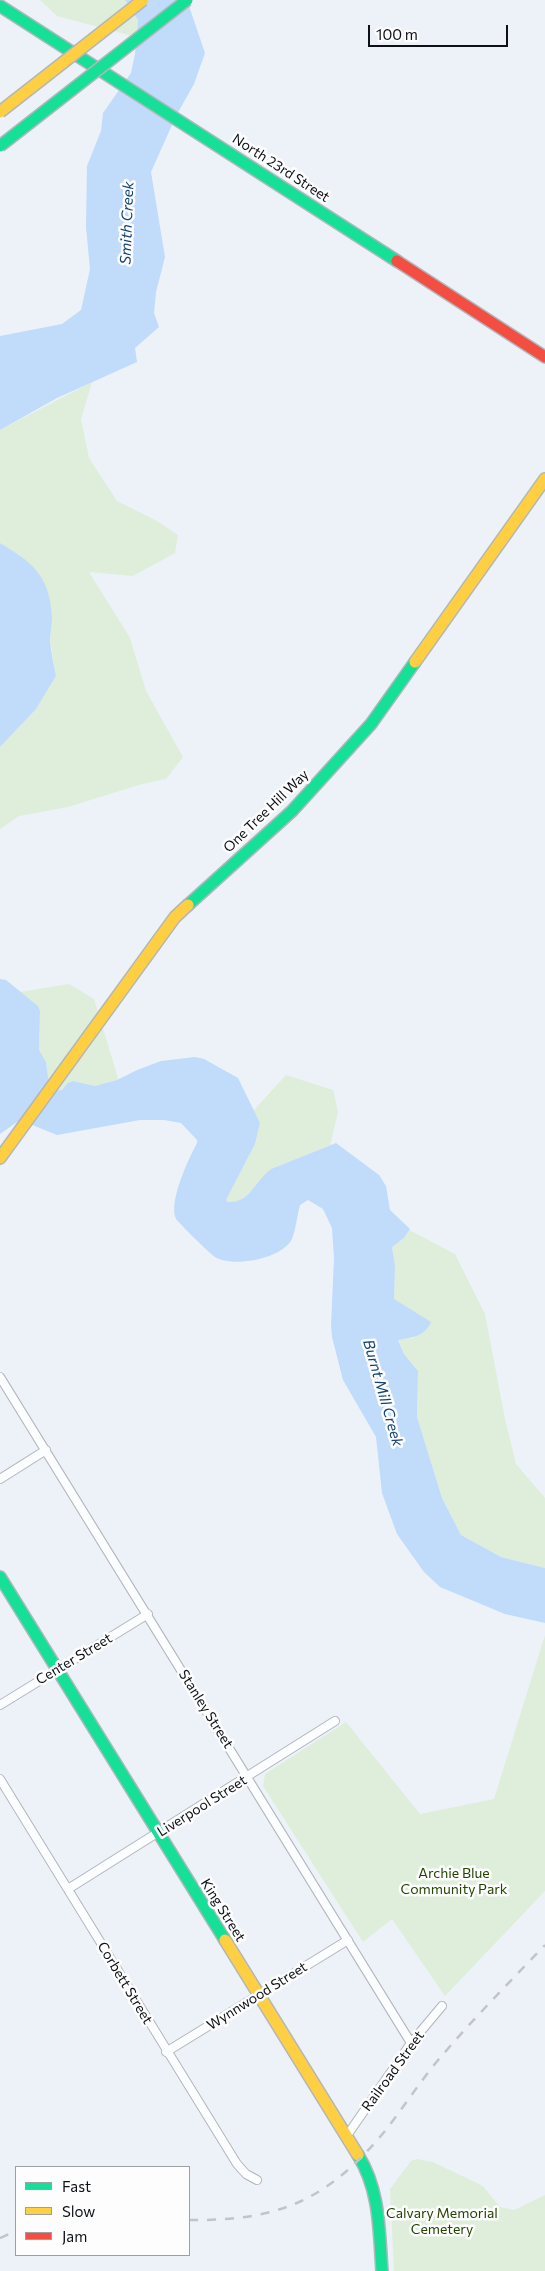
<!DOCTYPE html>
<style>
body{margin:0}
#map{position:relative;width:545px;height:2271px;overflow:hidden;background:#ecf2f8;font-family:Commissioner,sans-serif}
canvas{display:block}
.legend{position:absolute;left:15px;top:2166px;width:175px;height:90px;box-sizing:border-box;background:#fdfdfd;border:1px solid #9d9fa1;margin:0;padding:6px 9px;list-style:none;font-size:15px;color:#0d1116}
.legend li{display:flex;align-items:center;gap:10px;height:25px}
.legend b{width:25px;border:1px solid #9d9fa1}
.scale{position:absolute;left:368px;top:25px;width:140px;height:22px;box-sizing:border-box;border:2px solid #0d1116;border-top:0;padding-left:6px;font-size:15px;line-height:18px;white-space:nowrap;color:#0d1116;-webkit-text-stroke:4px #fdfdfd;paint-order:stroke}
</style>
<div id="map">
<canvas width="545" height="2271"></canvas>
<ul class="legend">
<li><b style="height:6px;background:#16e098"></b>Fast</li>
<li><b style="height:6px;background:#ffcf43"></b>Slow</li>
<li><b style="height:6px;background:#f24e42"></b>Jam</li>
</ul>
<div class="scale">100 m</div>
</div>
<script>
const c = document.querySelector('canvas').getContext('2d');
c.lineJoin = 'round';
function paint(path, color) { c.fillStyle = color; c.fill(path, 'evenodd'); }
function trace(path, color, width, dash) { c.strokeStyle = color; c.lineWidth = width; c.lineCap = dash ? 'butt' : 'round'; c.setLineDash(dash || []); c.stroke(path); }
function drawText(font, color, halo, rows, align = 'center') {
  c.font = font + ' Commissioner,sans-serif'; c.lineWidth = 5; c.setLineDash([]); c.textBaseline = 'middle'; c.strokeStyle = halo; c.fillStyle = color; for (const [text, x, y, turn = 0] of rows) {
    c.save(); c.translate(x, y); c.rotate((+turn || 0) * Math.PI / 180); c.textAlign = isNaN(turn) ? turn : align; if (halo) c.strokeText(text, 0, 0); c.fillText(text, 0, 0); c.restore();
  }
}
const green = new Path2D(`
 M40,0H125L138,20L136,37L57,16Z
 M92,382L81,419L89,458L117,501L157,521L178,535L175,553L133,576L89,572L130,638L146,691L183,757L166,779L142,784L68,807L19,816L0,829V747L36,709L56,676L50,640L52,621L20,555L0,543V430Z
 M69,984L94,999L118,1078L117,1080L95,1086L73,1081L62,1090L50,1091L46,1062L39,1050L40,1011L38,1006L20,992Z
 M286,1075L333,1090L338,1112L330,1145L271,1169C254,1182 250,1203 228,1202L226,1200L255,1144L260,1123L253,1111Z
 M409,1230L455,1254L485,1314L505,1419L516,1464L545,1498V1568L501,1557L461,1535L442,1498L417,1417L418,1371L404,1354L398,1339L414,1338L394,1299L395,1265L392,1247L404,1238Z
 M545,1635V1891L445,1996L392,1919L363,1942L263,1786L265,1774L346,1722L420,1814L494,1799Z
 M417,2159L433,2162L483,2186L500,2207L514,2210L545,2195V2271H394L390,2189L411,2161Z`);
const water = new Path2D(`
 M125,0H190V9L205,53L194,84L176,116L151,172L165,257L156,292L154,313L159,327L135,348L137,362L57,398L0,430V336L62,324L81,310L90,269L86,227L87,166L101,131L103,113L131,73L135,54L138,20Z
 M0,543C34,563 50,577 52,618C52,626 50,634 50,641C51,653 54,665 56,676L36,709L0,747Z
 M0,979L6,980L38,1006L40,1011L39,1050L46,1062L50,1091L62,1090L68,1083L73,1081L95,1086L117,1080L137,1070L161,1061L195,1057L204,1059L238,1078L260,1123L255,1144L226,1200L228,1202C250,1203 254,1182 271,1169L336,1143L379,1175L386,1186L390,1210L410,1229L404,1238L392,1247L395,1265L394,1299L431,1322C424,1337 413,1337 398,1340L404,1354L418,1371L417,1417L442,1498L461,1535L501,1557L545,1568V1623L505,1614L440,1587L424,1572L397,1534L382,1493L376,1437L343,1380L332,1337L331,1326L334,1258L332,1228L323,1209L308,1200L300,1205C297,1216 296,1229 292,1239C282,1259 233,1268 215,1257C210,1254 179,1223 176,1219C168,1202 189,1158 197,1143V1140L181,1123L164,1120H140L57,1135L20,1120L0,1134Z`);
const street = new Path2D(`
 M0,1377L411,2043
 M0,1479L46,1450
 M0,1705L148,1614
 M0,1779L237,2164L246,2174L257,2180
 M68,1889L335,1721
 M166,2052L348,1940
 M346,2137L411,2043L442,2006`);
const fast = new Path2D(`
 M0,6L397,261
 M188,905L292,811L371,724L415,662
 M0,1577L225,1940
 M358,2155C380,2190 379,2230 382,2271`);
const slow = new Path2D(`
 M415,662L545,479
 M0,1158L175,917L188,905
 M225,1940L358,2155`);
const jam = new Path2D(`
 M397,261L545,357`);
const rail = new Path2D(`
 M189,2220C282,2221 330,2199 389,2126C404,2106 418,2085 434,2065C469,2023 507,1985 545,1945
 M0,2238L16,2231`);
const fastBridge = new Path2D(`
 M0,146L187,0`);
const slowBridge = new Path2D(`
 M0,112L143,0`);
const streetNames = [
 ["North 23rd Street",281,168,33],
 ["One Tree Hill Way",266,811,-44],
 ["Center Street",74,1659,-31],
 ["Stanley Street",206,1709,58],
 ["Liverpool Street",202,1806,-32],
 ["King Street",223,1910,58],
 ["Corbett Street",125,1983,59],
 ["Wynnwood Street",257,1996,-32],
 ["Railroad Street",393,2071,-54]
];
const parkNames = [
 ["Archie Blue",454,1873],
 ["Community Park",454,1889],
 ["Calvary Memorial",442,2213],
 ["Cemetery",442,2229]
];
const waterNames = [
 ["Smith Creek",127,223,-88],
 ["Burnt Mill Creek",383,1393,74]
];
paint(green, '#deeeda');
paint(water, '#c1dbfa');
trace(street, '#b1b6ba', 10);
trace(fast, '#b1b6ba', 14);
trace(slow, '#b1b6ba', 14);
trace(jam, '#b1b6ba', 14);
trace(street, '#fcfdfe', 8);
trace(fast, '#16e098', 11);
trace(slow, '#ffcf43', 11);
trace(jam, '#f24e42', 11);
trace(rail, '#c3c4c6', 2.5, [9, 9]);
trace(fastBridge, '#b1b6ba', 14, []);
trace(slowBridge, '#b1b6ba', 14, []);
trace(fastBridge, '#16e098', 11);
trace(slowBridge, '#ffcf43', 11);
drawText('14px', '#0d1116', '#fdfdfd', streetNames);
drawText('14px', '#254400', '#fdfdfd', parkNames);
drawText('italic 15px', '#134476', '#fdfdfd', waterNames);
</script>
